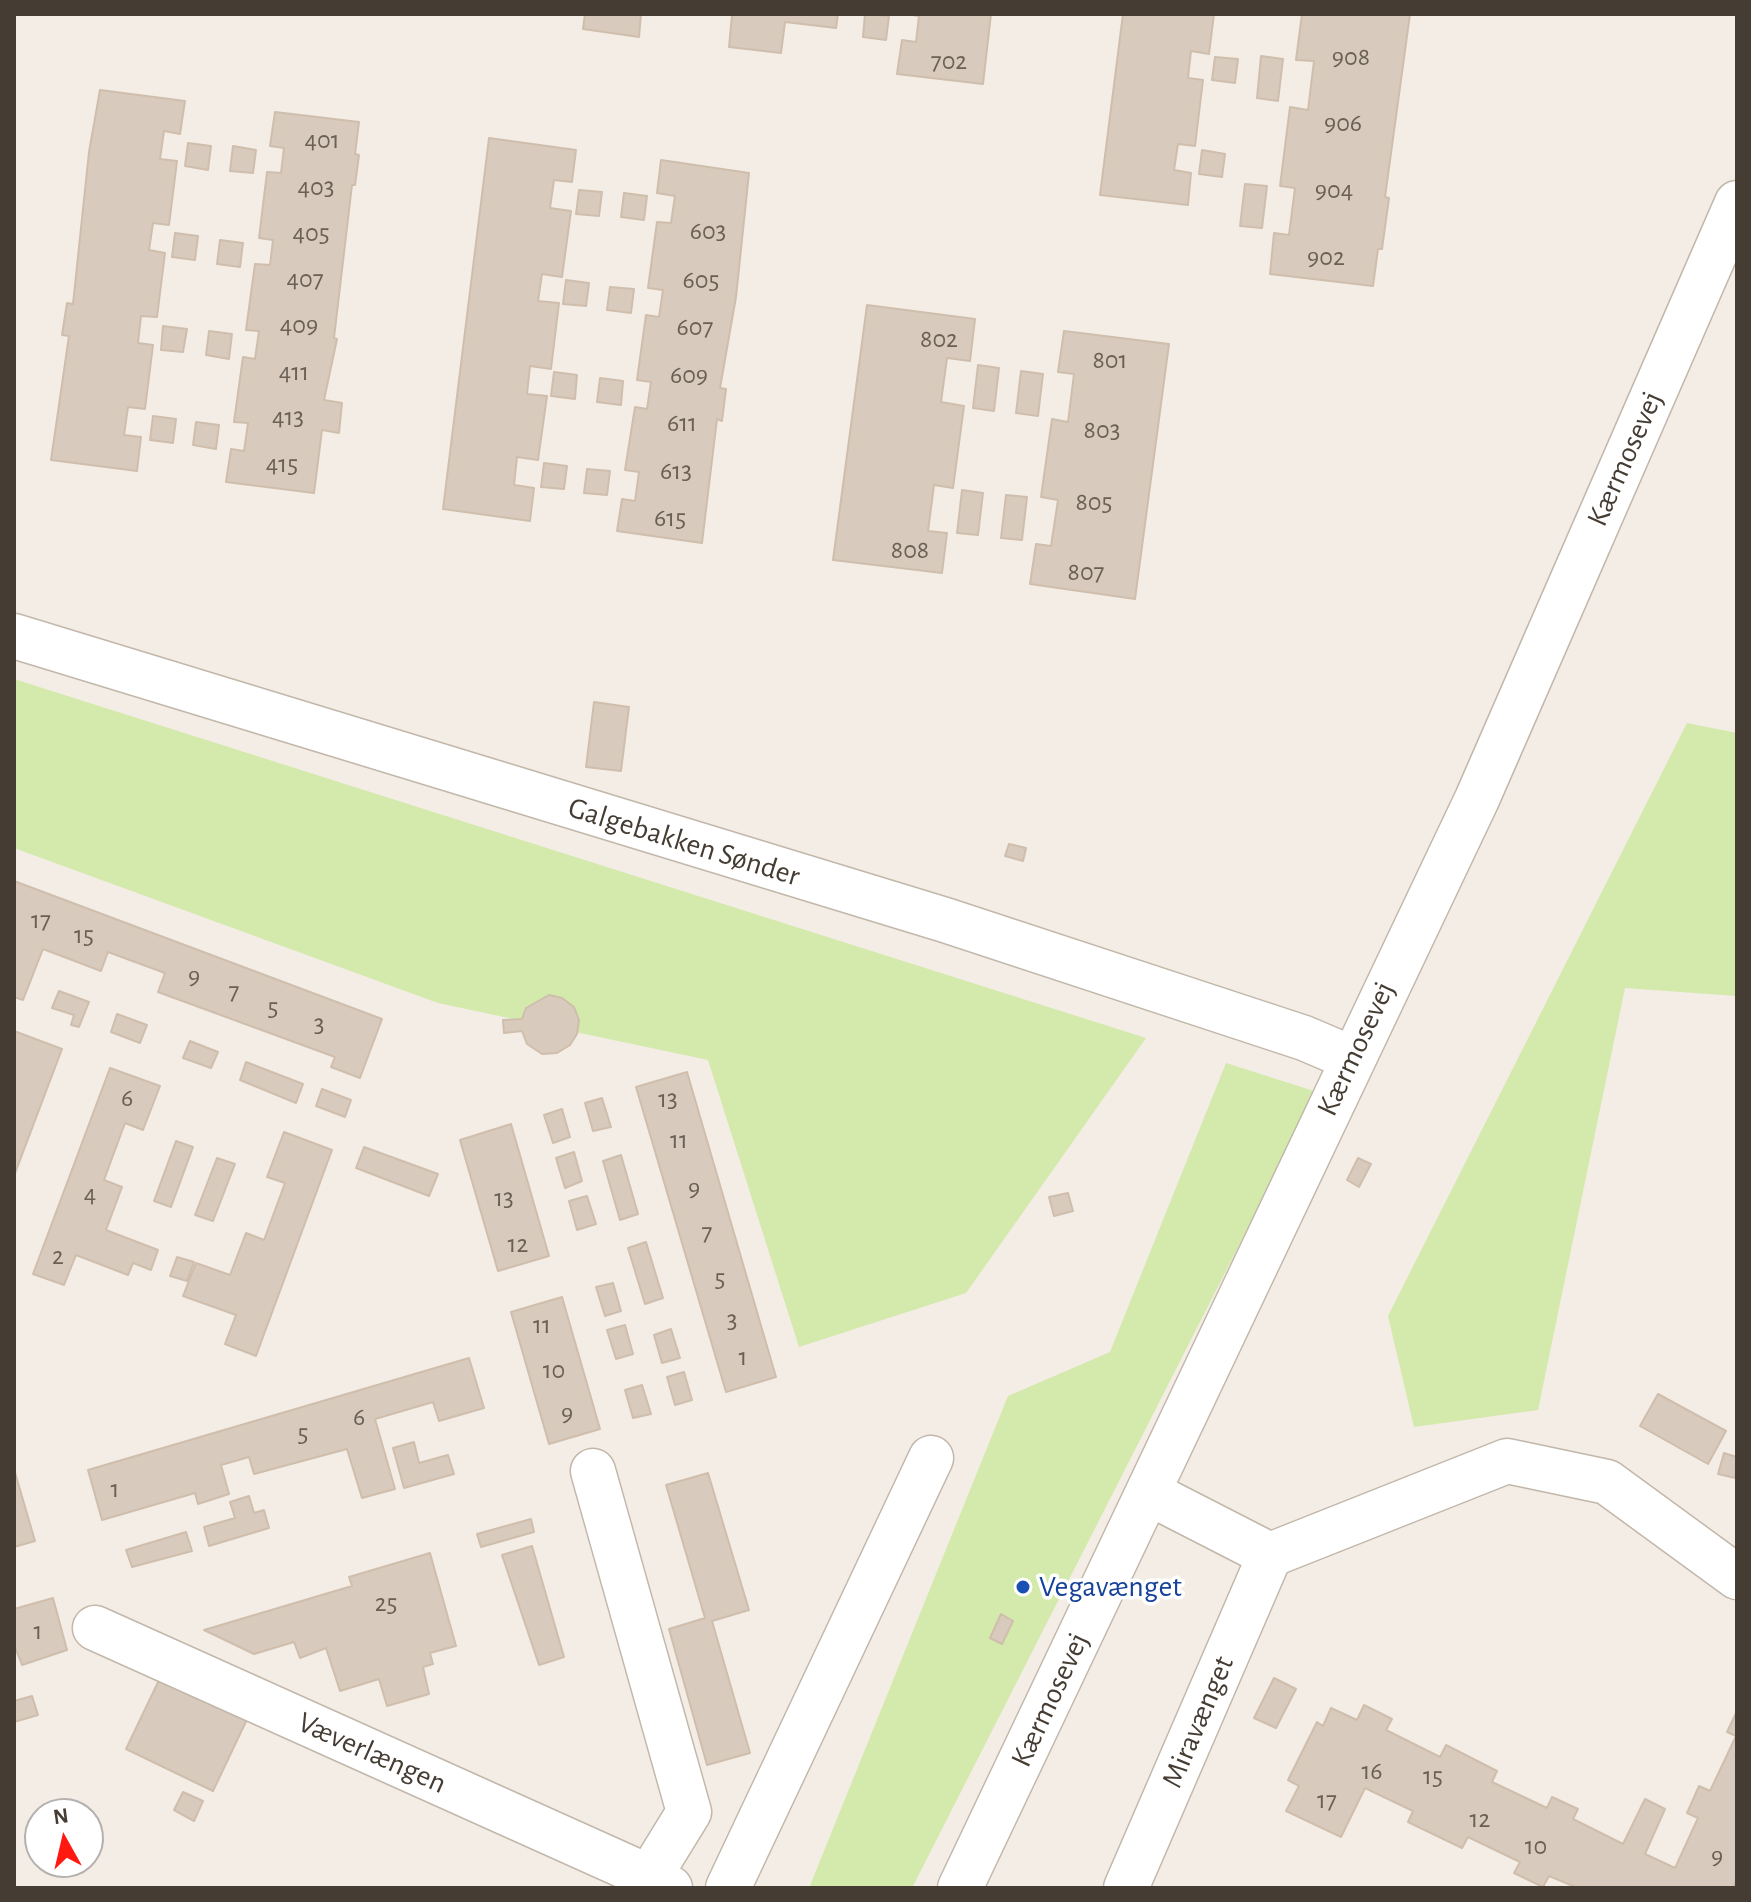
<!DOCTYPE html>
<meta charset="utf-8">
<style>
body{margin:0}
#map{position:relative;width:1751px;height:1902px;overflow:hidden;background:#f3ede5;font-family:"Alegreya Sans",sans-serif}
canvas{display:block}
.frame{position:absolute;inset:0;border:16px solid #453d34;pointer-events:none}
.north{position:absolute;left:24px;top:1798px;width:80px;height:80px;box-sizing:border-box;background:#fff;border:2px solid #b5b1ae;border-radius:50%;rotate:352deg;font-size:22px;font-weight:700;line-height:32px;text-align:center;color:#453d34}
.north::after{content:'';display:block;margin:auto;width:28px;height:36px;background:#ff1910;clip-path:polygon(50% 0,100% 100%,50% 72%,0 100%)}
</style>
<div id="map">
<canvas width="1751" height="1902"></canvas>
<div class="frame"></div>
<div class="north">N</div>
</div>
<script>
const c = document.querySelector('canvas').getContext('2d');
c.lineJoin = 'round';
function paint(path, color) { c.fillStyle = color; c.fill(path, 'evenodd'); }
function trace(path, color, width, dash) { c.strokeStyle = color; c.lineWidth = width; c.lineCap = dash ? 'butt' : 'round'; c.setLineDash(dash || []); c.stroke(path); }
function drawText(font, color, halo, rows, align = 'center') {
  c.font = font + ' "Alegreya Sans",sans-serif'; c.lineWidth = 7; c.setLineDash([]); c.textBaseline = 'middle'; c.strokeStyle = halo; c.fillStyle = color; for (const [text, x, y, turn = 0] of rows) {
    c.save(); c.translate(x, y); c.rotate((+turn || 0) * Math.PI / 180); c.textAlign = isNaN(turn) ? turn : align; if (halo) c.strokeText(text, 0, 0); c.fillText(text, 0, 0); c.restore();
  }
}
const green = new Path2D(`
 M14,679L1146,1038L966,1293L799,1347L708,1060L438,1003L14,848Z
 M1687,723L1737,733V996L1625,988L1538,1410L1414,1427L1388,1316Z
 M1226,1063L1317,1092L912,1888H809L1008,1396L1110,1352Z`);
const building = new Path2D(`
 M585,14H641L639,37L583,29Z
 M726,14H838L836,28L785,22L781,53L729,47L732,15Z
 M865,14L889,16L886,40L863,37Z
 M991,14L983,84L897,74L902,40L916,42L919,16L905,14Z
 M1123,14H1214L1209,54L1191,51L1188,78L1203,80L1195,146L1178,144L1174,170L1191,173L1188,205L1100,195Z
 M1302,14H1410L1385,197L1389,198L1382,249H1378L1373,286L1270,274L1274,233L1289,235L1295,188L1280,186L1290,107L1308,110L1314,61L1296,60Z
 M1261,56L1283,59L1278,101L1257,98Z
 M1215,57L1238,59L1235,83L1212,80Z
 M100,90L185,101L180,134L164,131L160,159L177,161L169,225L153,223L149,250L165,253L157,317L141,316L138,343L153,345L145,409L128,407L124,435L141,437L137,471L51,460L69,336L62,335L67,303L73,304L89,152Z
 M275,112L359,122L355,154L359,155L355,185H352L334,338L337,339L324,400L342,403L339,433L322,430L314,493L226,482L231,449L244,451L248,423L234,422L243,357L255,359L259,331L246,330L255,264L270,265L273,240L259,238L267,172L281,173L284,148L270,146Z
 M489,138L576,150L572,182L554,180L550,208L571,211L562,277L542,274L538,301L559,303L551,369L530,366L527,394L547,396L538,460L517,457L514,485L534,488L530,521L443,509Z
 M188,143L211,146L208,170L185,166Z
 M233,146L256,150L253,173L230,171Z
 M1202,150L1225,154L1222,177L1199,174Z
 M661,160L749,173L736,297L720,388L726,389L722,421L717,419L702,543L617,531L622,499L635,501L639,472L625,470L635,407L647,409L651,382L637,380L646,315L659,317L663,290L648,288L657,222L671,223L675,196L657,193Z
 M1245,184L1267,186L1262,228L1240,226Z
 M579,190L602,192L599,216L576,214Z
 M624,193L647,196L644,220L621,217Z
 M175,233L198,236L195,260L172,257Z
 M220,240L243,243L240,267L217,264Z
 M566,280L589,283L586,306L563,304Z
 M610,287L634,289L631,313L607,310Z
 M867,305L975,319L970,361L947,358L941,402L964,406L953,488L934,485L928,531L947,533L942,573L833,560Z
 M163,326L187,329L183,352L161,350Z
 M209,331L232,334L229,359L206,355Z
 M1064,331L1169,344L1135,599L1030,584L1036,544L1051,546L1058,500L1041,497L1052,419L1068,422L1074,374L1058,372Z
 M978,365L999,368L994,411L973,408Z
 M1021,371L1043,374L1038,416L1016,413Z
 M554,372L577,375L575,399L551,396Z
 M600,378L623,381L621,405L597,402Z
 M153,416L176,419L173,443L150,440Z
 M196,422L219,425L216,449L193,445Z
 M544,463L567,466L564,489L541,487Z
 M587,469L610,471L607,495L584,493Z
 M962,490L983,493L978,535L957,533Z
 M1006,495L1027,497L1022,540L1001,538Z
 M594,702L629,707L621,771L586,767Z
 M1009,844L1026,848L1023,861L1005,856Z
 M14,881L382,1019L360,1078L331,1067L335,1057L158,992L165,973L108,952L101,971L43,949L23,1000L14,997Z
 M59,991L89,1002L79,1027L71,1025L74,1015L52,1008Z
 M549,995L562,998L574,1007L579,1020L577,1034L570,1045L557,1053L542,1054L527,1044L522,1031L504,1033L503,1020L522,1019L526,1008Z
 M117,1014L147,1025L140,1043L111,1032Z
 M14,1031L62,1049L14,1176Z
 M190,1041L218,1052L211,1068L183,1058Z
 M246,1062L303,1084L296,1103L240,1080Z
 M110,1068L160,1086L143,1130L125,1123L104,1180L122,1187L106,1230L158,1250L151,1270L133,1263L128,1275L76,1255L64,1285L33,1274Z
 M687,1072L776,1377L726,1392L636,1087Z
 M322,1089L351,1100L345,1117L316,1106Z
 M602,1098L611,1127L593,1131L585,1103Z
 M562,1109L570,1137L553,1143L544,1115Z
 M511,1124L549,1256L498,1271L460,1140Z
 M284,1132L332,1150L256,1356L225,1344L236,1315L183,1296L196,1263L230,1275L246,1233L264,1240L285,1183L267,1177Z
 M176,1141L193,1147L171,1207L154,1201Z
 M364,1147L438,1174L429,1196L356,1168Z
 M574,1152L582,1181L565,1188L556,1158Z
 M621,1155L638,1214L620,1220L603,1161Z
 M217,1158L235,1164L213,1221L195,1215Z
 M1358,1158L1371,1164L1359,1187L1347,1180Z
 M1068,1193L1073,1211L1054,1216L1049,1197Z
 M587,1196L596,1224L577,1230L569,1201Z
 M646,1242L663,1298L645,1304L628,1248Z
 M177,1257L194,1262L187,1281L170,1276Z
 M613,1283L621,1311L605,1316L596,1287Z
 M562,1297L600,1429L549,1444L511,1312Z
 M625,1325L633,1354L616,1359L607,1330Z
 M671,1329L680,1358L662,1363L654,1335Z
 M469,1358L484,1408L439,1421L433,1402L375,1419L395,1489L362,1498L347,1449L254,1474L249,1457L221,1465L229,1494L198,1504L195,1493L102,1520L88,1470Z
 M684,1372L692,1400L675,1405L667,1377Z
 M642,1385L651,1414L633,1418L625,1390Z
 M1658,1394L1726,1431L1708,1464L1640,1426Z
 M414,1442L419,1463L448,1455L454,1474L404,1488L393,1448Z
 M1724,1453L1737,1457L1735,1478L1718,1474Z
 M14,1469L35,1541L14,1547Z
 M708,1473L749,1610L712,1621L750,1753L707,1765L669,1629L705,1618L666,1485Z
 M249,1496L254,1513L264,1510L269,1528L209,1546L204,1527L235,1518L230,1502Z
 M531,1519L534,1532L481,1547L477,1534Z
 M186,1532L192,1551L132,1567L126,1550Z
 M532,1546L564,1657L539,1665L502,1555Z
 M430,1553L456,1646L430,1653L433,1664L423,1667L429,1694L387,1706L379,1679L340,1691L326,1648L300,1658L294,1642L254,1654L204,1630L352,1586L349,1577Z
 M53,1598L67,1650L22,1665L14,1645V1609Z
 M1001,1614L1013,1621L1002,1644L990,1638Z
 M160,1678L251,1711L213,1791L126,1749Z
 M1274,1678L1296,1689L1276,1728L1254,1718Z
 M32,1696L38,1715L14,1722V1701Z
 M1364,1705L1392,1719L1386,1730L1440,1757L1446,1745L1497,1771L1492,1782L1547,1808L1552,1797L1578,1809L1573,1819L1623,1844L1645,1799L1665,1809L1645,1854L1675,1868L1698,1818L1687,1813L1699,1786L1710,1791L1736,1736L1727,1732L1737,1711V1879L1733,1888H1578L1549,1876L1543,1887L1514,1873L1520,1862L1468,1837L1462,1848L1408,1822L1413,1811L1365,1788L1341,1837L1286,1811L1299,1786L1288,1780L1317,1722L1323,1726L1331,1708L1357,1720Z
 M183,1792L203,1801L194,1821L174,1810Z`);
const minor = new Path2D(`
 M14,636L945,920L1304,1038L1351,1058
 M593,1471L689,1812L649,1877L670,1888
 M1149,1493L1270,1555L1507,1461L1607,1482L1737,1577
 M95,1628L649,1877
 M728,1888L931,1458
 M1126,1888L1270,1555`);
const tertiary = new Path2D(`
 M960,1888L1477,799L1737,203`);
const markers = [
 [1023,1587,8,"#1a4fb4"]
];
const numberNames = [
 ["908",1351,57],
 ["702",949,61],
 ["906",1343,123],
 ["401",322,140],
 ["403",316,187],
 ["904",1334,190],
 ["603",708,231],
 ["405",311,233],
 ["902",1326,257],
 ["407",305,279],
 ["605",701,280],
 ["409",299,325],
 ["607",695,327],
 ["802",939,339],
 ["801",1110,360],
 ["411",294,372],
 ["609",689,375],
 ["413",288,417],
 ["611",682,423],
 ["803",1102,430],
 ["415",282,464],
 ["613",676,471],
 ["805",1094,502],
 ["615",670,518],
 ["808",910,550],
 ["807",1086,572],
 ["17",41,920],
 ["15",84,935],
 ["9",194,976],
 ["7",234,991],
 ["5",273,1007],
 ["3",319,1024],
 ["6",127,1098],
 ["13",668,1099],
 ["11",679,1140],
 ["9",694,1188],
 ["4",90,1194],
 ["13",504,1198],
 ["7",707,1232],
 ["12",518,1244],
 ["2",58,1256],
 ["5",720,1278],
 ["3",732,1320],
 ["11",542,1325],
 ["1",743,1357],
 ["10",554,1370],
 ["9",567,1413],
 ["6",359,1417],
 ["5",303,1433],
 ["1",115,1489],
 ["25",386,1603],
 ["1",38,1631],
 ["16",1372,1771],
 ["15",1433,1776],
 ["17",1327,1800],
 ["12",1480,1819],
 ["10",1536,1846],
 ["9",1717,1856]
];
const streetNames = [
 ["Kærmosevej",1625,459,-66],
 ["Galgebakken Sønder",684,842,17],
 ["Kærmosevej",1356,1049,-65],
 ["Kærmosevej",1050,1700,-65],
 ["Miravænget",1198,1722,-67],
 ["Væverlængen",372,1753,24]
];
const transitNames = [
 ["Vegavænget",1039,1587]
];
paint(green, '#d4e9ac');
paint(building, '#d8cabd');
trace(building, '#d0bead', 2);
trace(minor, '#c2b7aa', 47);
trace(tertiary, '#c2b7aa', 47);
trace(minor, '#fff', 44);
trace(tertiary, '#fff', 44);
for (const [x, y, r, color] of markers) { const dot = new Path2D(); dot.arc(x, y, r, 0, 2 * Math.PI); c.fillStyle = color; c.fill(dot); trace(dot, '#fff', 3); }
drawText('26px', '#6a6056', null, numberNames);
drawText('30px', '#453d34', '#fff', streetNames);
drawText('30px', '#164399', '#fff', transitNames, 'left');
</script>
